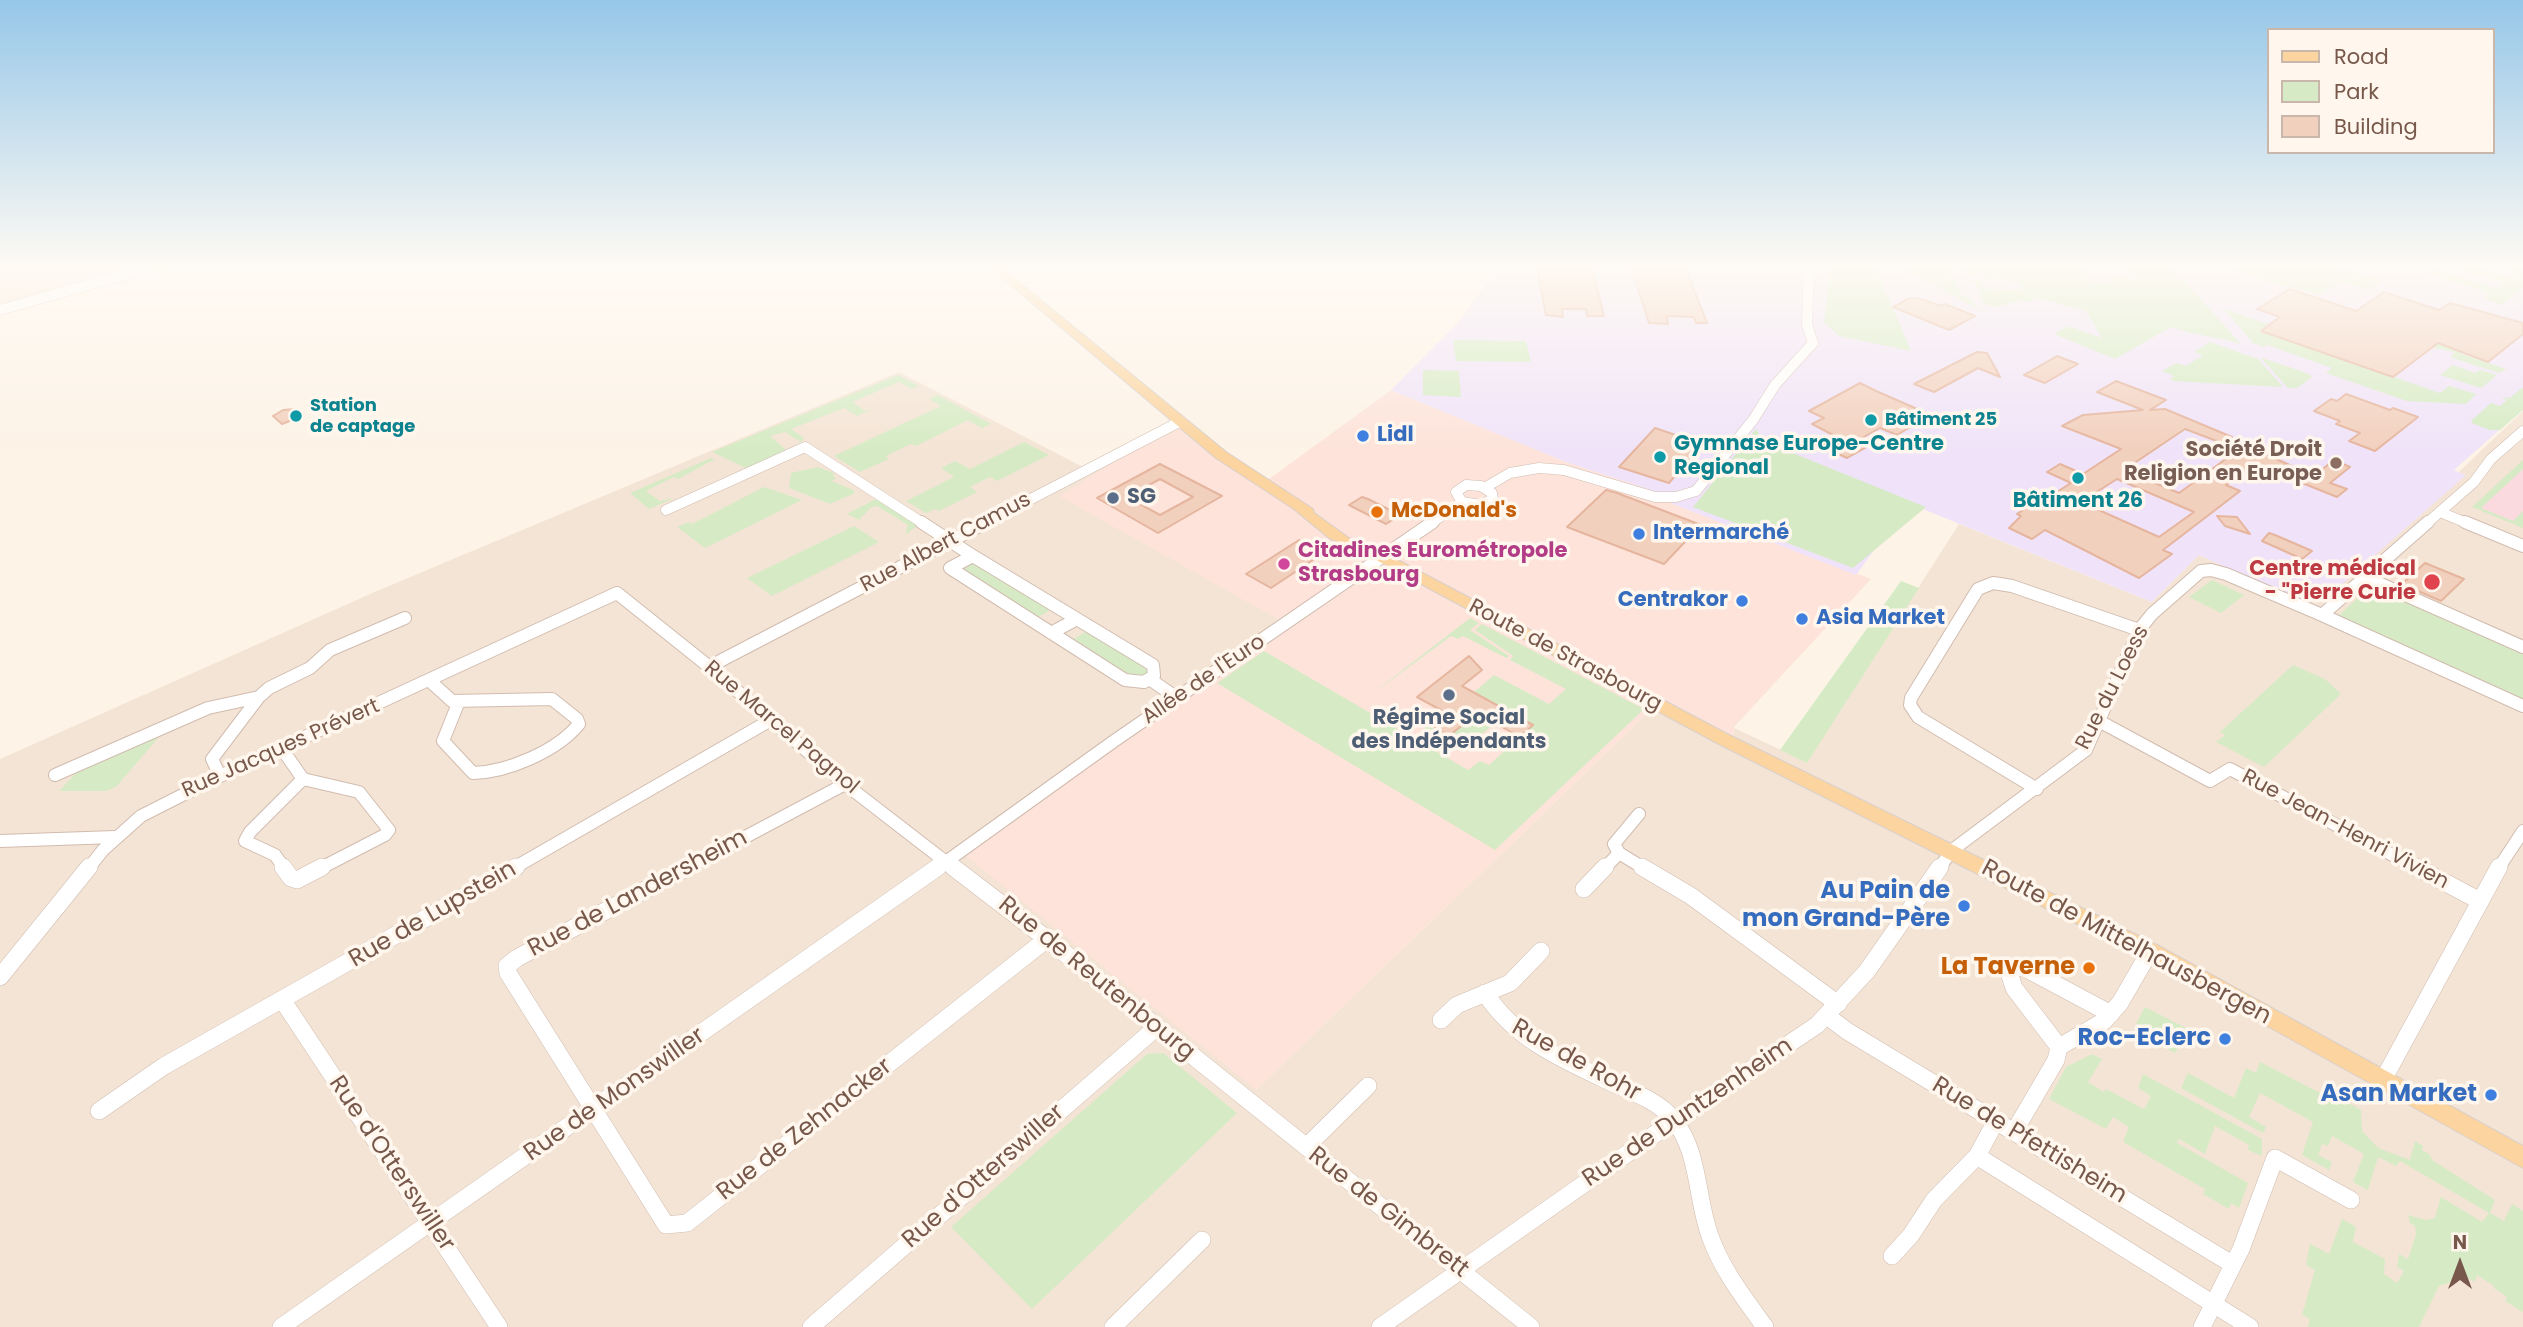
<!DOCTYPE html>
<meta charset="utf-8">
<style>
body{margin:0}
#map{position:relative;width:2523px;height:1327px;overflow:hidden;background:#fdf3e7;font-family:Poppins,sans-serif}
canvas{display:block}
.legend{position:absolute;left:2267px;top:28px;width:228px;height:126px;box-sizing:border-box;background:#fff7ed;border:2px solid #c9b7ac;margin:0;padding:9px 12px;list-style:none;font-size:21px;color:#77584b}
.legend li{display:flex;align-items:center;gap:14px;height:35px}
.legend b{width:35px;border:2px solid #c9b7ac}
.north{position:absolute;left:2425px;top:1229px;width:70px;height:70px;-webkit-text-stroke:5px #fff7ed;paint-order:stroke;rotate:0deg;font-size:19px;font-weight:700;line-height:28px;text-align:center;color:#77584b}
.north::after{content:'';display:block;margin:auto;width:24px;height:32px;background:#77584b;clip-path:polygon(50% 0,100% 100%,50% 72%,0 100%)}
</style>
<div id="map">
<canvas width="2523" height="1327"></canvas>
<ul class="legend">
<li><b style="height:9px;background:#fbd49f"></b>Road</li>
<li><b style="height:19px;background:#d6ebc5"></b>Park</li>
<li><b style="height:19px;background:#f2d0be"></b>Building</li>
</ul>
<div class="north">N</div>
</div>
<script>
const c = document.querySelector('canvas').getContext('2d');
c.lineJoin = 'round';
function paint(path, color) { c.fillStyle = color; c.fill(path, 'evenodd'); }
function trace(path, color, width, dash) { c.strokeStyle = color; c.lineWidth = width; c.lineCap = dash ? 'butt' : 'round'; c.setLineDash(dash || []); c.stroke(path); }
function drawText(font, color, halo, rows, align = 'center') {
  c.font = font + ' Poppins,sans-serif'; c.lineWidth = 7; c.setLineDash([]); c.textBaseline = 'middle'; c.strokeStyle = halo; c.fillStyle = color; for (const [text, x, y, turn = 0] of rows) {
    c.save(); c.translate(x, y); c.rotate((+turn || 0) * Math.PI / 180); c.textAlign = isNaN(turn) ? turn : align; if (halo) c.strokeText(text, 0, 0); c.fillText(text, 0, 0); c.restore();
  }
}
const residential = new Path2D(`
 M0,264H174L0,315Z
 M899,372L1085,468L1175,425L1371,559L1256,1090L1653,708L1732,746L1734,728L1807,762L1959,524L2152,602L2199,555L2295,599L2324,600L2523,411V1327H0V759L377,591Z`);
const commercial = new Path2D(`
 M1391,390L1566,462L1648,489L1673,504L1871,579L1734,727L1732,747L1653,708L1256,1090L957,849L1281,621L1059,496L1175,425L1188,421L1265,482Z`);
const education = new Path2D(`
 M1498,264H2523V409L2454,470L2466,475L2324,600L2312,602L2295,599L2199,555L2152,602L1908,503L1856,575L1673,504L1648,489L1566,462L1391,390L1458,323L1500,265Z`);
const medical = new Path2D(`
 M2523,460V528L2472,507L2522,461Z`);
const green = new Path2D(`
 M1830,264H1874L1911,351L1839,336L1824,322Z
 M1894,264H2169L2241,344C2217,337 2195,335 2171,327L2115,359L2054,334L2068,326L2102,338L2086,311L2036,297L2030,303L2022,300C2007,303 1989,314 1980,297H1983L1973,280H1979L1985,289L2023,290L2017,281L1980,278L1961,270L1950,271L1962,296L1968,297L1980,310ZM2082,267L2125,269L2136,278H2110L2112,283L2092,282Z
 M2231,264H2327L2383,281L2369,290L2342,282L2319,294L2273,283L2225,268Z
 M2463,264L2511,278L2515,272L2486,264H2511L2523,268V288L2501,305L2484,298L2488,292L2428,274L2435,269L2497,288L2502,286L2501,282L2442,265Z
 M2224,309L2271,325L2262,331L2440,393L2449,386L2476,394L2466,404L2407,401L2326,373L2332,368L2267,345L2264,347L2253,343Z
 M1453,340L1526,341L1531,362L1456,361Z
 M2443,340L2462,354L2506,369L2499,373L2450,357L2455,352L2433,348Z
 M2210,342L2258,359L2283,387L2173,381L2170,379L2174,376L2162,371L2176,363L2186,366L2203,355L2194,352Z
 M2260,357L2309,374L2312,377L2297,388H2288Z
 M2453,365L2475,373L2480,370L2497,375L2481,388L2440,375Z
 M1423,370L1459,371L1461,397L1423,395Z
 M898,375L919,386L912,389L899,382L852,402L865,411L874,408L857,416L844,408L791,429L804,438L801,442L785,432L770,436L786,450L796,446L799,447L750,470L712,452Z
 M2523,387V410L2500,430H2490L2472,423L2471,421L2491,403L2500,406L2507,400L2500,397L2510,398Z
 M938,395L991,424L982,428L968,420L916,446L911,444L886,456L889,459L860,472L834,456L941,406L929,399Z
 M1756,429L1763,441L1926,507L1853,568L1693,507Z
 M1024,442L1049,455L997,481L990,477L970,487L977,492L939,511L935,509L926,513L906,501L954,477L941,468L955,461L970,469Z
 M711,458L715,459L678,479L674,477L646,491L660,501L675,498L649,509L630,493Z
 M2523,460V469L2481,508L2513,521L2523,511V528L2472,507Z
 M818,467L834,473L833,476L836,478L832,481L853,490L855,493L830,504L789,488L791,473Z
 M764,487L802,500L705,548L677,527L689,522L692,524Z
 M876,499L918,525L905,535L908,525L877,506L870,508L859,520L847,514Z
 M854,526L879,542L772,596L747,578Z
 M975,562L1053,608L1035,619L964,572L963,569Z
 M2212,580L2244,595L2221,613L2189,597Z
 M1901,581L1919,588L1807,763L1780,750Z
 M2373,584L2523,651V701L2337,617Z
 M1470,618L1479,623L1470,630L1509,656L1506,658L1463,636L1458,639L1451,636L1372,694Z
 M1482,624L1642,708V711L1495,850L1217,683L1264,651L1468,770L1480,761L1489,765L1520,737L1528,734L1526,732L1532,726L1473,693L1494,675L1549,704L1566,689L1510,660L1513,656L1475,630Z
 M1084,628L1148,666L1149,672L1145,676L1131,679L1066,638H1076L1084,633Z
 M2293,665L2325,679L2341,694L2264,767L2216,742L2225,735L2220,732Z
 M1477,713L1495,723L1468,746L1453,737L1447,742L1424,728L1428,726L1450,735Z
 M164,731L116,787L106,791H59L78,771Z
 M2145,1007L2188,1029L2175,1053L2145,1037L2149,1030L2136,1024Z
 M1163,1053L1237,1113L1032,1309L951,1227L1147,1054Z
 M2092,1054L2102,1059L2088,1082L2104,1092L2106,1089L2144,1109L2151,1096L2138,1088L2143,1074L2262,1139V1156L2248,1150L2249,1145L2215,1126L2205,1154L2179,1139L2177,1143L2248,1183L2239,1208L2231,1203L2229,1209L2203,1194L2205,1189L2123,1142L2129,1127L2113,1117L2106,1129L2049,1099L2066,1067Z
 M2260,1062L2328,1097L2331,1093L2361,1110L2362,1131L2378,1148L2410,1160L2415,1141L2423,1146L2422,1150L2429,1154L2432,1160L2495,1200L2490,1213L2504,1221L2512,1204L2523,1211V1312L2505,1301L2507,1297L2494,1288V1286L2477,1275L2475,1282L2466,1277L2439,1286L2419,1327H2308L2310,1319L2302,1315L2315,1270L2306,1265L2310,1244L2329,1254L2342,1219L2356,1227L2353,1242L2385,1259L2384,1274L2397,1283L2404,1271L2397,1267L2399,1254L2408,1259L2416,1234L2415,1226L2410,1223L2408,1215L2426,1220L2435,1218L2441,1197L2482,1222L2489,1213L2400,1161L2396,1166L2378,1157L2368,1190L2353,1182L2364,1154L2332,1136L2328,1146L2322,1144L2318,1155L2332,1162L2329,1170L2302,1155L2313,1122L2260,1093L2249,1117L2266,1127L2263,1133L2181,1088L2188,1073L2234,1098L2246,1068L2256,1073Z`);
const building = new Path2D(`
 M1536,264H1591L1604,316H1587L1586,309H1562L1563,317L1546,315Z
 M1630,264H1684L1707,323H1696L1694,317L1666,316L1668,324L1649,323Z
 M2290,289L2356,311L2384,292L2439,310L2450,303L2523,323V334L2488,362L2438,343L2393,377L2261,331L2280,317L2257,309Z
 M1910,298L1921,299L1941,306L1945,304L1975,316L1949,330L1893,307Z
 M1977,352L1987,353L2000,377L1978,368L1934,392L1914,384Z
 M2057,356L2078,364L2045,383L2024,375Z
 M2116,381L2166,400L2150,410L2165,409L2232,437L2222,443L2185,429L2124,470L2179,493L2245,445L2314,476L2334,460L2350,467L2330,483L2347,489L2337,497L2255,464L2226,485L2240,491L2163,550L2172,554L2139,578L2045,530L2032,539L2009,528L2021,516L2017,514L2045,495L2049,497L2071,483L2047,472L2060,464L2083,474L2121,449L2062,426L2083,415L2143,410L2097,392ZM2117,479L2194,512L2159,537L2081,502Z
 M1860,383L1876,391L1931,415L1897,435L1880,428L1853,443L1865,448L1847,458L1821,446L1837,437L1812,424L1824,418L1809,411Z
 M2346,394L2390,410L2393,408L2418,417L2375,451L2349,441L2360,433L2336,424L2340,421L2314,411L2331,399L2337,401Z
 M296,409L302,416L282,424L273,416L283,410Z
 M1655,428L1702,444L1669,483L1619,467Z
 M1160,464L1222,496L1158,533L1097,498ZM1160,479L1193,497L1160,515L1127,497Z
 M1606,490L1617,493L1701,525L1664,564L1567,527Z
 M1362,497L1368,499L1400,515L1386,524L1349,505Z
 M2217,516L2237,517L2250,534L2225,526Z
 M2269,533L2275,535L2312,551L2302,559L2262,541Z
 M1299,540L1322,554L1271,588L1246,574Z
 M2425,563L2464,579L2441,601L2402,584Z
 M1469,656L1482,670L1462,686L1533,725L1520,737L1477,713L1449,736L1431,725L1446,713L1417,697Z`);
const minorFar2 = new Path2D(`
 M0,310L162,264
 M1466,485L1481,486L1492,493L1493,499L1481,505L1462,502L1456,492Z
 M1486,487L1510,473L1539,468L1564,470L1655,497H1676L1696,491L1753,420L1775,385L1813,343L1807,325L1809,264
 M666,510L805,447L924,524
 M2440,512L2469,524
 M983,524L1181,421
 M1430,524L1462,502
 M2426,524L2474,482L2491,459L2523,431`);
const minorFar1 = new Path2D(`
 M921,522L973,556
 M2428,522L2322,615L2523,706
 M2465,522L2523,546
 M973,556L1153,665L1154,676L1144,682L1125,680L950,568Z
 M2367,578L2523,647
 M1051,633L1077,619
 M712,669L720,661L987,522
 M1151,680L1177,698
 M430,681L452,701L552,699L577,719L579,724C557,751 508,772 473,773L443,741L459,701
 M2099,721L2210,781L2230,769L2419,869
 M282,749L303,779
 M55,775L208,708L259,697L269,688L310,668L330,650L405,618
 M220,776L212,759L259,697
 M303,779L359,792L389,830L385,835L319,869
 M2037,789L1918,717L1910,705L1911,698L1978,589L1993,583L2012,586L2139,630
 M0,841L115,837
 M1619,853L1645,869
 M1619,853L1614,844L1639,814
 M88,869L103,850L141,816L220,776L617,593L712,669L845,784L955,869
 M285,869L275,855L245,841L250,832L303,779
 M512,869L769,721
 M685,869L845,784
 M936,869L1114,741L1433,522
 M1604,869L1619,853
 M1939,869L1951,851L2086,750L2139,630L2152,614L2201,571L2211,570L2226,574L2322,615
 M2498,869L2523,831`);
const minor = new Path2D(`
 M283,867L291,878L297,880L322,867
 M688,867L517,958L507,966L508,973L666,1225L687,1223L1047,939
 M953,867L1047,939L1531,1327
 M1642,867L1691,896L1838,1004
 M2416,867L2480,901
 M1584,889L1605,867
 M0,977L89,867
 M1485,993C1517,1042 1568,1062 1619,1086C1638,1094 1660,1103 1673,1119C1700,1152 1696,1198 1710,1236C1722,1270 1744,1298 1765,1327
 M283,1001L499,1327
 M1827,1016L1847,1031L2232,1264
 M1441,1020L1457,1005L1510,983L1541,951
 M2059,1047L2014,988L2008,969L2023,967L2111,1014
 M2383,1080L2499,867
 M99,1111L164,1066L516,867
 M2014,1132L2056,1060L2059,1047L2104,1021L2120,1003L2150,951
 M1306,1147L1368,1086
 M1977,1156L2250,1327
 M1892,1256L1911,1235L1934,1200L1977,1156L1996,1121
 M281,1327L938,867
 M811,1327L1157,1027
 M1113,1327L1202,1240
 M1380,1327L1655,1134L1817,1025L1867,971L1940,867
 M2202,1327L2241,1249L2275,1158L2351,1200`);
const major = new Path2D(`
 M986,264H997L1226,452L1313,509L1314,513L1349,538L1377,549L1729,735L2157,945L2523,1146V1168L2143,957L1717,743L1367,555L1329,538L1294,509L1216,458Z`);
const markers = [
 [296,416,7,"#0f9aa8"],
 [1871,420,7,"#0f9aa8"],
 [1363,436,7,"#3f7fe0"],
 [1660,457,7,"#0f9aa8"],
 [2336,463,7,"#8d6e63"],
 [2078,478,7,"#0f9aa8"],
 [1113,498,7,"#5c6f8a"],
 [1377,512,7,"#e8710a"],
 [1639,534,7,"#3f7fe0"],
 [1284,564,7,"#d1479c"],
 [2432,582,9,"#e0444e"],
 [1742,601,7,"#3f7fe0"],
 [1802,619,7,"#3f7fe0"],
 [1449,695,7,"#5c6f8a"],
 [1964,906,7,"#3f7fe0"],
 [2089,968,7,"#e8710a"],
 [2225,1039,7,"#3f7fe0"],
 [2491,1095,7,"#3f7fe0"]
];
const farCulturenames = [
 ["Station",310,406],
 ["de captage",310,427],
 ["Bâtiment 25",1885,420]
];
const shopNames = [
 ["Lidl",1377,436],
 ["Intermarché",1653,534],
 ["Centrakor",1728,601,"right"],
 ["Asia Market",1816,619]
];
const cultureNames = [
 ["Gymnase Europe-Centre",1674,445],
 ["Regional",1674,469],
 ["Bâtiment 26",2078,502,"center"]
];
const educationNames = [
 ["Société Droit",2322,451],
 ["Religion en Europe",2322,475]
];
const serviceNames = [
 ["SG",1127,498],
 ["Régime Social",1449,719,"center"],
 ["des Indépendants",1449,743,"center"]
];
const foodNames = [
 ["McDonald's",1391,512]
];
const streetNames = [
 ["Rue Albert Camus",946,543,-28],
 ["Route de Strasbourg",1565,656,28],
 ["Allée de l'Euro",1204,680,-34],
 ["Rue du Loess",2113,688,-63],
 ["Rue Marcel Pagnol",781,728,40],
 ["Rue Jacques Prévert",281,749,-24],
 ["Rue Jean-Henri Vivien",2345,830,28]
];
const hotelNames = [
 ["Citadines Eurométropole",1298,552],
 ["Strasbourg",1298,576]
];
const healthNames = [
 ["Centre médical",2416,570],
 ["- \"Pierre Curie",2416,594]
];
const nearShopnames = [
 ["Au Pain de",1950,892],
 ["mon Grand-Père",1950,920],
 ["Roc-Eclerc",2211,1039],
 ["Asan Market",2477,1095]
];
const nearStreetnames = [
 ["Rue de Landersheim",638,894,-28],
 ["Rue de Lupstein",433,915,-30],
 ["Route de Mittelhausbergen",2126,943,28],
 ["Rue de Reutenbourg",1096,979,39],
 ["Rue de Rohr",1576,1061,29],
 ["Rue de Monswiller",615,1095,-35],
 ["Rue de Duntzenheim",1688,1113,-34],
 ["Rue de Zehnacker",805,1130,-38],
 ["Rue de Pfettisheim",2029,1141,31],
 ["Rue d'Otterswiller",391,1164,56],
 ["Rue d'Otterswiller",984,1177,-41],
 ["Rue de Gimbrett",1388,1213,38]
];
const nearFoodnames = [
 ["La Taverne",2075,968]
];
paint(residential, '#f4e4d5');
paint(commercial, '#fde3da');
paint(education, '#f0e3f9');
paint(medical, '#fadadf');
paint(green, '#d6ebc5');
paint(building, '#f2d0be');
trace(building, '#e5b59e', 2);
trace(minorFar2, '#d1bcaf', 11);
trace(minorFar1, '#d1bcaf', 14);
trace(minor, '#d1bcaf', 18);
trace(major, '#d9d0cd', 2);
trace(minorFar2, '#fff', 10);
trace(minorFar1, '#fff', 12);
trace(minor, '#fff', 17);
paint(major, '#fbd49f');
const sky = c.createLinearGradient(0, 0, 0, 450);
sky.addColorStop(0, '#96c7e8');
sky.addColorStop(0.59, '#fefaf4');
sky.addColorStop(1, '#fefaf400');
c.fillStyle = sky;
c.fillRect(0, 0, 2523, 450);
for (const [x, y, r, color] of markers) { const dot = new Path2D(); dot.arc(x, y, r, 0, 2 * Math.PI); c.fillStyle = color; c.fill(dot); trace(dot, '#fff7ed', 2.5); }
drawText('bold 18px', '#0d838f', '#fff7ed', farCulturenames, 'left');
drawText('bold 21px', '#366cbe', '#fff7ed', shopNames, 'left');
drawText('bold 21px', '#0d838f', '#fff7ed', cultureNames, 'left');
drawText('bold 21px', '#785e54', '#fff7ed', educationNames, 'right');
drawText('bold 21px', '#4e5e75', '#fff7ed', serviceNames, 'left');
drawText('bold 21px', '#c56008', '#fff7ed', foodNames, 'left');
drawText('21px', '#77584b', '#fff7ed', streetNames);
drawText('bold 21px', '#b23c85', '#fff7ed', hotelNames, 'left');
drawText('bold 21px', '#be3a42', '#fff7ed', healthNames, 'right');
drawText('bold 24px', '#366cbe', '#fff7ed', nearShopnames, 'right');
drawText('24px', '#77584b', '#fff7ed', nearStreetnames);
drawText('bold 24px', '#c56008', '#fff7ed', nearFoodnames, 'right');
</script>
